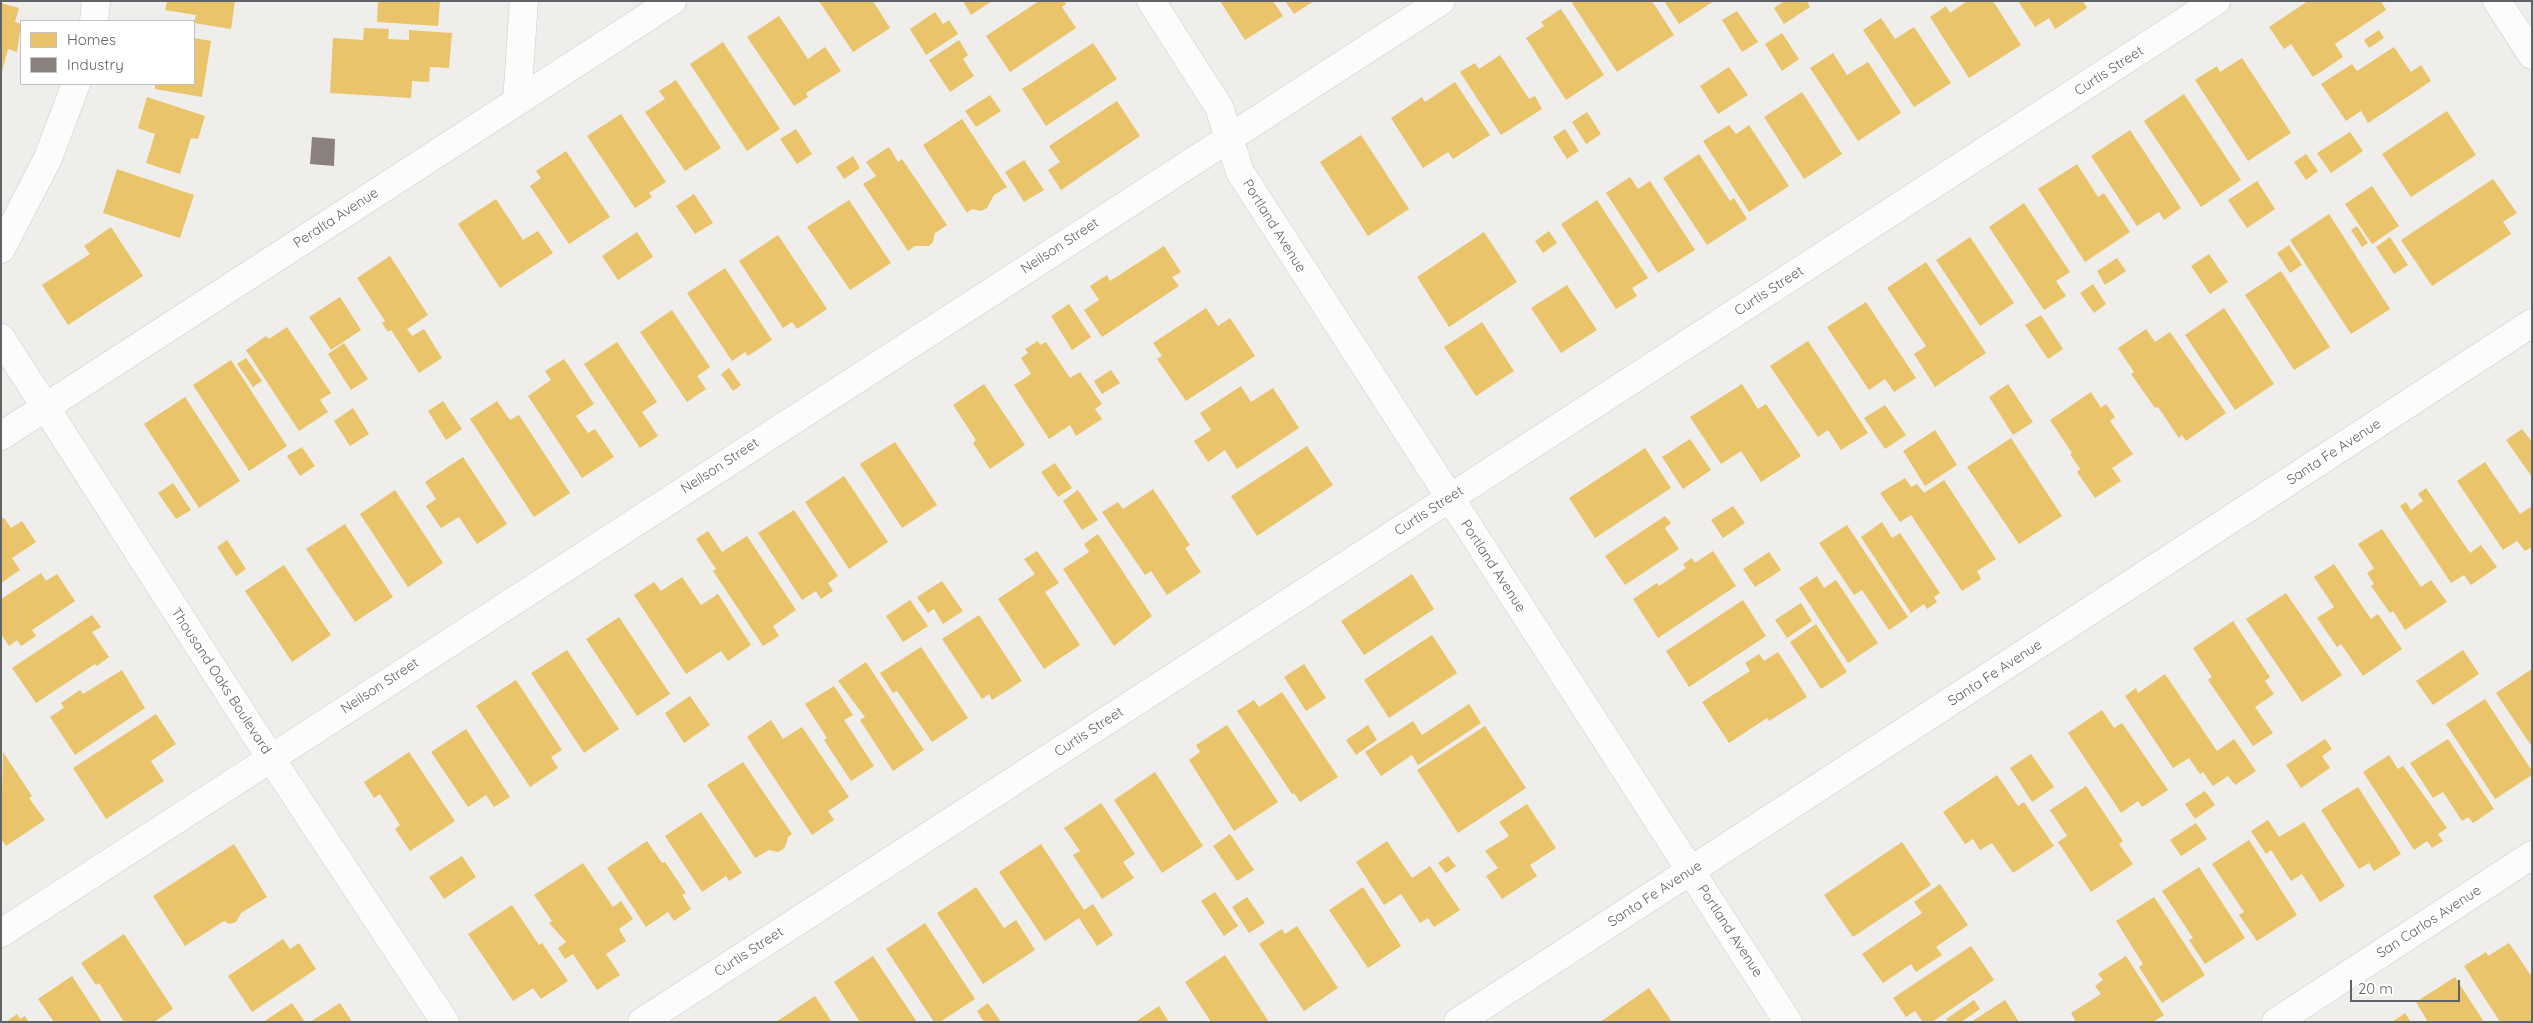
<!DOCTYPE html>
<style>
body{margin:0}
#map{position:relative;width:2533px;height:1023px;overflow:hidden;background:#efeeea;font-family:Quicksand,sans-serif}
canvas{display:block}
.frame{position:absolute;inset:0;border:2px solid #5f6368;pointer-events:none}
.legend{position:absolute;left:20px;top:20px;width:175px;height:65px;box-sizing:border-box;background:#fff;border:1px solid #bfc1c3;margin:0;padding:6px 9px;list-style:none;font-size:15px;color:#5f6368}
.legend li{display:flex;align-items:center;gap:10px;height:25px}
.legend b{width:25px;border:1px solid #bfc1c3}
.scale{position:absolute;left:2350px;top:980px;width:110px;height:22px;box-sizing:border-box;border:2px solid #5f6368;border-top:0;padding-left:6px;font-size:15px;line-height:18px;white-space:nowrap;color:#5f6368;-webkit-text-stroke:4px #fff;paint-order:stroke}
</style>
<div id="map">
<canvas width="2533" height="1023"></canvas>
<div class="frame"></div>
<ul class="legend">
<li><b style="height:14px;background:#e9c46a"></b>Homes</li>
<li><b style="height:14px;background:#8a817c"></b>Industry</li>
</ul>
<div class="scale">20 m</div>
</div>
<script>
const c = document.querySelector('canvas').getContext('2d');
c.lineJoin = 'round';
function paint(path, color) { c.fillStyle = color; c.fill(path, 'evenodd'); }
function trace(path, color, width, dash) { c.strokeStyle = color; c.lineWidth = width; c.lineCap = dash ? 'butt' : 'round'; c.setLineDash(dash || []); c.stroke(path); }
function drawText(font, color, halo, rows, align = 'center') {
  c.font = font + ' Quicksand,sans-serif'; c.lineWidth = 5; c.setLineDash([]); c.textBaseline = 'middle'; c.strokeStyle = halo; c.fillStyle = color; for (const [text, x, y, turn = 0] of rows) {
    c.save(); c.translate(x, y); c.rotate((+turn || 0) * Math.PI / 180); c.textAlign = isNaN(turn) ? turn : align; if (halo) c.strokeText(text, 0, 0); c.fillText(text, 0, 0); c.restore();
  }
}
const homes = new Path2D(`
 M167,1H235L231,29L194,23L196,15L165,10Z
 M378,1H440L438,26L377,22Z
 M819,1H873L890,28L853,52Z
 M963,1H992L971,15Z
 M1039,1H1064L1066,4L1062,7L1076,28L1010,72L986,36Z
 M1220,1H1273L1283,16L1245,40Z
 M1285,1H1314L1294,14Z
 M1574,1H1652L1674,35L1617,72L1572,3Z
 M1664,1H1714L1679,24Z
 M1784,1H1807L1810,7L1784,24L1774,8Z
 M1967,1H1993L2021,45L1969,78L1930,17L1946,6L1950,13Z
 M2018,1H2083L2087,8L2055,29L2049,18L2035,27Z
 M2308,1H2381L2386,10L2335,44L2343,57L2313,77L2291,44L2284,49L2269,27Z
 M1,3L19,8L15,22L21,24L17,52L8,49L2,71Z
 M1561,9L1604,75L1566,100L1526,38L1544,26L1541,22Z
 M1737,11L1758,42L1742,52L1722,20Z
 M935,12L943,24L949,20L958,34L926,55L910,29Z
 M779,16L808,59L825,47L841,71L806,93L808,97L794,106L747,37Z
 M1881,18L1895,39L1914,27L1951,83L1914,107L1863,30Z
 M364,28L389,29L388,39L409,40V30L452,33L449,68L430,67L429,82L412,81L411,98L330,93L333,38L363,40Z
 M2379,30L2384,38L2369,48L2364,40Z
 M1782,33L1799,59L1782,71L1765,44Z
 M194,38L211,41L202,97L155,89V84H194Z
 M959,40L968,55L963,59L974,76L950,92L929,60Z
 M723,42L780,129L747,151L690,64Z
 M1093,43L1117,79L1046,126L1022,89Z
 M2394,47L2411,72L2421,65L2431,81L2368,123L2361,111L2346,121L2321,84L2352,64L2357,71Z
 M1833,53L1847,75L1868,62L1901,113L1858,141L1810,68Z
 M1500,55L1529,99L1535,96L1542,109L1501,135L1460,72L1475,63L1479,69Z
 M2242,58L2291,133L2248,161L2195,80L2217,66L2220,72Z
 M1729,67L1748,95L1718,114L1700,86Z
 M676,80L721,148L685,171L645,112L665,99L659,91Z
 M1455,82L1490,135L1453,159L1448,152L1423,168L1391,118L1422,97L1425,102Z
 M1802,92L1842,154L1804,179L1764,117Z
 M2184,94L2241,180L2201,207L2144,121Z
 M990,95L1001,111L976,127L965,111Z
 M147,97L205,116L198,139L191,138L180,174L146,163L155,134L138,128Z
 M1117,101L1140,136L1061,190L1048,170L1060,162L1049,146Z
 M2447,111L2476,155L2411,197L2382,154Z
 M1587,112L1601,134L1586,144L1572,122Z
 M621,114L666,182L649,193L652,197L635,208L587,136Z
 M962,119L1007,187L994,195L987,208L981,211L972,209L967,213L923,145Z
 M1729,125L1736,134L1749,125L1789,186L1749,212L1703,141Z
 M796,129L812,154L797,164L780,139Z
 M1565,129L1579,151L1567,159L1553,137Z
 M2130,130L2181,208L2164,220L2159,212L2137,226L2091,156Z
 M2350,132L2363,151L2331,173L2317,153Z
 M1361,135L1409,209L1368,236L1320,162Z
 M889,147L898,162L902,159L947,225L935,233L933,242L929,246H915L908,251L863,184L876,176L866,162Z
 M566,151L610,217L569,244L530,186L541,178L536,171Z
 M1699,154L1730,201L1734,198L1747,219L1707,245L1663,178Z
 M2306,154L2318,171L2306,180L2294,162Z
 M853,156L860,168L844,179L836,167Z
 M1024,160L1044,190L1024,202L1005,172Z
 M2077,164L2098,197L2104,193L2130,232L2085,262L2038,189Z
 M117,169L194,195L180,238L103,213Z
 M1630,177L1638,189L1650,181L1695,250L1658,273L1606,193Z
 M2493,179L2517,213L2503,222L2511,234L2432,286L2401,240Z
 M2257,181L2275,209L2247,228L2228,200Z
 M2372,186L2399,226L2372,244L2345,204Z
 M694,194L713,223L695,234L676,206Z
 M496,199L523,240L538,231L553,253L500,288L458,224Z
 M849,200L891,263L850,290L807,227Z
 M1597,200L1648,278L1632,288L1637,296L1616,309L1561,224Z
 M2024,203L2070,272L2056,281L2066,296L2044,310L1989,227Z
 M2329,214L2390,309L2351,334L2290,240Z
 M2357,226L2368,243L2362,247L2351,230Z
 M111,227L143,276L68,325L42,285L90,254L84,246Z
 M1549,231L1557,243L1543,253L1535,241Z
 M637,232L653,257L618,280L602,256Z
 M1484,232L1517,282L1449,327L1417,277Z
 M778,235L827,309L797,329L792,322L783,328L739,261Z
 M1970,237L2014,303L1980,326L1936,260Z
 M2390,237L2408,265L2394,274L2376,247Z
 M2289,245L2302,265L2290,273L2277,253Z
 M1164,246L1181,272L1172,277L1179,286L1102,337L1084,310L1099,300L1090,286L1107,275L1110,281Z
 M2209,254L2228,282L2210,294L2191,266Z
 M390,256L428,315L407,329L412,336L424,329L442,358L419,373L391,330L388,332L382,323L385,321L357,278Z
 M2117,258L2126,271L2105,285L2097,271Z
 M1926,262L1986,353L1935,387L1914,354L1926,346L1887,288Z
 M725,268L772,340L748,356L745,352L732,361L687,293Z
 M2281,271L2330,347L2294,370L2245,295Z
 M2093,284L2106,304L2094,313L2080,293Z
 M1567,285L1597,330L1561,353L1531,308Z
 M340,297L361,330L331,350L309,317Z
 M1866,302L1916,378L1894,392L1885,379L1869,390L1827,327Z
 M1069,304L1091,337L1072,350L1051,316Z
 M1206,308L1218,326L1230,318L1255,356L1186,401L1157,359L1162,356L1153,343Z
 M2224,308L2274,384L2235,410L2185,335Z
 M672,310L710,367L697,376L706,389L687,402L640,332Z
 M2041,315L2063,349L2048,359L2025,325Z
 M1482,322L1514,371L1476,396L1444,347Z
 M287,327L331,393L320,400L328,412L299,431L246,350L266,336L269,339Z
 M2146,329L2155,342L2170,332L2226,413L2186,441L2182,435L2179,438L2158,407L2155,408L2131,374L2134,372L2118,348Z
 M1038,341L1040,345L1046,342L1070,378L1080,372L1102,404L1095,409L1102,419L1076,436L1070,425L1049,439L1014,385L1031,374L1021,358L1028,353L1025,349Z
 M1808,341L1868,433L1841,450L1828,430L1818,437L1770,366Z
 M617,342L657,402L642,412L658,436L640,448L584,364Z
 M344,343L368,379L351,390L328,354Z
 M246,358L262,381L253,387L237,364Z
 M564,359L594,404L576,416L588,433L595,429L614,457L582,478L528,396L551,380L545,371Z
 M231,360L287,446L249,471L193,385Z
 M729,368L741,385L733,391L721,374Z
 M1111,370L1120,383L1102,394L1094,381Z
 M984,384L1025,445L990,469L973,443L976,440L953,405Z
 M1742,384L1758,409L1766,404L1801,456L1761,482L1741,451L1721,464L1690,417Z
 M2008,384L2033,422L2013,435L1989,397Z
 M1241,386L1251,402L1273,388L1299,428L1237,469L1225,450L1208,462L1194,441L1211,430L1200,413Z
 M2091,392L2101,408L2106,404L2115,417L2110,421L2133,454L2112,468L2121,481L2095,498L2077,472L2080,469L2070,454L2072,453L2050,420Z
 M185,397L240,481L199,508L144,424Z
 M443,401L462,429L446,440L428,411Z
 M497,401L510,420L519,415L570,493L534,517L470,419Z
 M1885,405L1906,435L1885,449L1864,418Z
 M353,408L369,434L350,446L334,421Z
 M2522,429L2532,442V477L2506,440Z
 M1935,430L1957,465L1925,486L1903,451Z
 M2011,438L2062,516L2019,544L1967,467Z
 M1690,439L1711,470L1683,489L1662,457Z
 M895,442L937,505L902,528L860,464Z
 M1307,446L1333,485L1257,536L1231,496Z
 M302,447L315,466L300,476L287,456Z
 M1645,448L1671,488L1595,538L1569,498Z
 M463,457L507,524L477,544L459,517L441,528L426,506L436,499L425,482Z
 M2485,462L2520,514L2532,506V547L2525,551L2517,541L2503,550L2457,481Z
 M1055,463L1072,488L1058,497L1041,472Z
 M844,476L888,542L849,569L805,502Z
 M1905,478L1911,487L1917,484L1924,493L1944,480L1996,559L1977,571L1981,579L1962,591L1911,515L1900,522L1880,493Z
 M173,483L191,510L176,519L158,493Z
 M2426,488L2470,553L2481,545L2497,567L2471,585L2464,575L2451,583L2400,506L2406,502L2411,510L2423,501L2418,494Z
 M1153,489L1190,545L1185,548L1201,572L1167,595L1151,571L1145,575L1102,512L1118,502L1123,509Z
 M395,490L443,563L408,587L360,514Z
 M1078,490L1098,520L1082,530L1063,501Z
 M1733,506L1745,523L1723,538L1711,520Z
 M794,510L838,576L828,583L833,591L821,599L816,591L802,600L758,533Z
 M1665,516L1671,523L1665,528L1679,549L1625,585L1605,556Z
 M4,518L11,528L22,521L36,542L12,558L20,570L1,583V519Z
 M1882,522L1892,538L1900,533L1940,593L1934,597L1937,602L1927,609L1924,604L1911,613L1861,537Z
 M345,524L393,597L355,622L306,549Z
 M1847,525L1908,617L1889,630L1862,590L1854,595L1819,543Z
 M2382,529L2421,587L2431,580L2447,602L2405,630L2393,611L2390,613L2371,586L2374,584L2367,573L2374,568L2358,544Z
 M708,531L722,552L747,536L796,610L773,626L779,636L763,646L713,571L716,569L696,539Z
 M1098,534L1152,616L1114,646L1063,569L1089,552L1084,544Z
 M227,540L246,569L236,576L217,547Z
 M1037,551L1059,583L1045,592L1080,645L1044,669L998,599L1035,574L1024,559Z
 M1713,551L1736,586L1658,638L1633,599L1657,583L1659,586L1686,568L1683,564L1692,558L1695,563Z
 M1769,552L1781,570L1755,587L1743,569Z
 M2334,564L2371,619L2378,614L2402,649L2363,676L2341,644L2337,647L2317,618L2334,607L2314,577Z
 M284,565L331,635L292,662L245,591Z
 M41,573L46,581L57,574L75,601L32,630L36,636L21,646L17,640L9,646L1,634V599Z
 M1412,574L1434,609L1364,655L1341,621Z
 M1817,576L1824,588L1836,580L1878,643L1848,663L1799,588Z
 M682,577L701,605L718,594L751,645L728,661L721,651L686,674L634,595L654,582L661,591Z
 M942,581L963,611L943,624L934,609L928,613L917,597Z
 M2286,593L2342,675L2302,702L2246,619Z
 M910,600L928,626L903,642L886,616Z
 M1743,600L1766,636L1689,687L1666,651Z
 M1801,603L1812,621L1787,638L1775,620Z
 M92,615L101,627L92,632L109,657L97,666L95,664L36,703L12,668Z
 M979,615L1022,681L992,700L989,694L982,699L942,639Z
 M619,617L670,694L637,716L586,639Z
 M2233,621L2270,677L2265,681L2274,694L2255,707L2273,733L2253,746L2208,680L2212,677L2193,648Z
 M1816,624L1847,672L1821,689L1790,642Z
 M1432,635L1457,673L1389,718L1364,680Z
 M921,647L968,718L932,742L897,691L893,693L880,673Z
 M567,650L619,729L584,753L531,673Z
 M2463,650L2479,674L2433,705L2416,681Z
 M1778,652L1807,697L1769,721L1767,718L1729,743L1702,702L1750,671L1745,663L1759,654L1764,661Z
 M866,662L924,750L893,771L860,720L865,717L838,681Z
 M1304,664L1326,698L1306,711L1284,677Z
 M2532,669V747L2496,693Z
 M122,670L145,708L75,755L50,717L64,708L61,703L80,690L83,694Z
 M2165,674L2217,751L2234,739L2256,771L2235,785L2228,776L2213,786L2203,772L2200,774L2189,758L2173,768L2125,696L2136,688L2138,693Z
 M516,680L562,750L551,757L558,768L530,787L476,706Z
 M834,686L853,715L844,720L874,766L851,781L824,740L827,738L805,704Z
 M1282,692L1338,777L1300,802L1294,793L1292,794L1237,711L1254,700L1259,707Z
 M690,696L710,725L684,743L665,713Z
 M2485,699L2532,771V775L2495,799L2446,724Z
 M1469,704L1481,723L1418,765L1412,755L1381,776L1365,752L1413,721L1422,735Z
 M2102,710L2114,728L2122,723L2168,790L2142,807L2138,801L2121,813L2068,733Z
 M156,714L176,744L151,761L164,781L106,819L73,768Z
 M771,720L783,739L802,727L849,797L828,811L834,820L812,835L747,737Z
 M1227,725L1278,802L1234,831L1189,760L1200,752L1196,745Z
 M1368,725L1377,740L1356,755L1346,740Z
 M1485,726L1526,788L1458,833L1417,770Z
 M466,729L510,797L494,807L486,795L468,807L431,752Z
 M2325,739L2332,749L2322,756L2330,768L2301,788L2286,765Z
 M2448,739L2494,809L2473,823L2468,817L2462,821L2443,792L2433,798L2410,763Z
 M3,752L32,796L29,798L45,820L6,846L1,839Z
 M409,752L455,821L410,851L395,829L400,825L380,794L374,798L364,782Z
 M2031,754L2054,787L2032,802L2010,768Z
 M2389,755L2398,769L2403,766L2447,828L2438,834L2443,841L2432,848L2427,841L2414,850L2363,772Z
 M743,762L792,834L788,837L785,847L782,850L778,852L769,850L755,858L707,785Z
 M1155,772L1203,846L1162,873L1114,800Z
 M1997,775L2018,806L2024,802L2054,846L2013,873L1992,843L1980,850L1973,839L1965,844L1943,812Z
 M2086,786L2123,841L2119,844L2133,864L2091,892L2058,842L2067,836L2050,810Z
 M2358,787L2401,854L2374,871L2369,863L2359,869L2321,810Z
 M2205,791L2215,805L2195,819L2185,804Z
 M1101,803L1135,854L1123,862L1134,878L1102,899L1073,855L1080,851L1064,828Z
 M1527,804L1556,848L1530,865L1537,876L1502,899L1486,876L1498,868L1485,851L1509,836L1499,822Z
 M701,812L742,873L729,881L726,876L702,892L665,836Z
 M2268,820L2279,837L2304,822L2345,886L2320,902L2302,874L2291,881L2271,850L2266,854L2251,831Z
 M2196,823L2207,839L2181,856L2170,840Z
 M1230,834L1254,870L1237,881L1213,846Z
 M2249,840L2297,915L2257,941L2239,915L2244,912L2212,864Z
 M647,841L662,863L665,862L686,893L682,895L691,909L674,921L668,912L646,927L607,868Z
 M1387,841L1412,878L1430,866L1460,910L1434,927L1428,918L1420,923L1401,894L1384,905L1356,862Z
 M1902,842L1931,885L1853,937L1824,895Z
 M234,844L267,897L241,913L236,922L229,924L224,921L185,946L153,896Z
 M1041,844L1084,910L1093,904L1113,935L1097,946L1079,918L1045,941L999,872Z
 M462,856L476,877L444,899L429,877Z
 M1448,856L1456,866L1446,873L1438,863Z
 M583,863L613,907L621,901L633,919L619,929L626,941L606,954L620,975L597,990L573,954L565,959L558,948L566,942L549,923L552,921L534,895Z
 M2199,867L2245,938L2205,964L2189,940L2193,938L2162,891Z
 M1940,884L1968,925L1936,947L1942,955L1916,972L1911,964L1883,983L1862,954L1922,913L1914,902Z
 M976,887L1004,928L1016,920L1035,950L983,984L937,913Z
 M1363,887L1401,946L1368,968L1329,910Z
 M1215,892L1238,926L1224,936L1201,901Z
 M1247,897L1265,923L1249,933L1232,907Z
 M2154,897L2205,975L2162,1003L2139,967L2143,964L2116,921Z
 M512,905L539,945L542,943L568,981L541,999L533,988L513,1001L468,934Z
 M925,923L975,999L940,1022H934L886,949Z
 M1297,926L1338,988L1304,1011L1259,944L1282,929L1285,934Z
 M124,934L173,1009L154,1022H124L99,983L96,985L81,963Z
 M283,939L290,949L299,943L316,969L252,1012L228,976Z
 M2509,943L2532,977V1022H2500L2464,966L2486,952L2488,956Z
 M1971,946L1994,980L1932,1022H1923L1915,1011L1906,1017L1893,998Z
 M1225,955L1269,1022H1211L1185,982Z
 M873,956L917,1022H860L834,982Z
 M2126,956L2164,1015L2153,1022H2076L2071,1013L2101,994L2095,986L2103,980L2098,974Z
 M72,976L102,1022H54L38,999Z
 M2455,977L2484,1022H2428L2416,1002Z
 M1649,988L1672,1022H1600Z
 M815,996L832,1022H776Z
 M1974,1000L1980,1009L1961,1022H1948L1946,1019Z
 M2005,1000L2019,1022H1971Z
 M292,1003L305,1022H263Z
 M340,1003L352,1022H310Z
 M988,1003L1001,1022H984L977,1011Z
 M1159,1006L1169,1022H1135Z
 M2405,1013L2411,1022H2392Z
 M17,1014L20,1019L25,1016L29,1022H6Z`);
const industry = new Path2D(`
 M312,137L335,139L334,166L310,164Z`);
const minor = new Path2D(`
 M1151,1L1219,107L1240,172L1788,1022
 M2497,1L2532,55
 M94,21L96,1
 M517,101L524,1
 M1,249L48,158L76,84
 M1,338L270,757L445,1022
 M1,436L672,1
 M1,933L1441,1
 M642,1022L2216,1
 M1458,1022L2532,323
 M2276,1022L2532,855`);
const streetNames = [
 ["Curtis Street",2109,71,-33],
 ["Peralta Avenue",336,218,-33],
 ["Portland Avenue",1274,226,58],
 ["Neilson Street",1060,246,-33],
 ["Curtis Street",1769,291,-33],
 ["Santa Fe Avenue",2334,452,-33],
 ["Neilson Street",720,466,-33],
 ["Curtis Street",1429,511,-33],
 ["Portland Avenue",1493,566,57],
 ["Santa Fe Avenue",1995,673,-33],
 ["Thousand Oaks Boulevard",221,681,57],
 ["Neilson Street",380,686,-33],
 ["Curtis Street",1089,732,-33],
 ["Santa Fe Avenue",1655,894,-33],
 ["San Carlos Avenue",2429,922,-33],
 ["Portland Avenue",1730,931,57],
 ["Curtis Street",749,952,-33]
];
paint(homes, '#e9c46a');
paint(industry, '#8a817c');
trace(minor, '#cbcccc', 29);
trace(minor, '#fdfcfc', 28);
drawText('14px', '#5f6368', '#fff', streetNames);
</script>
